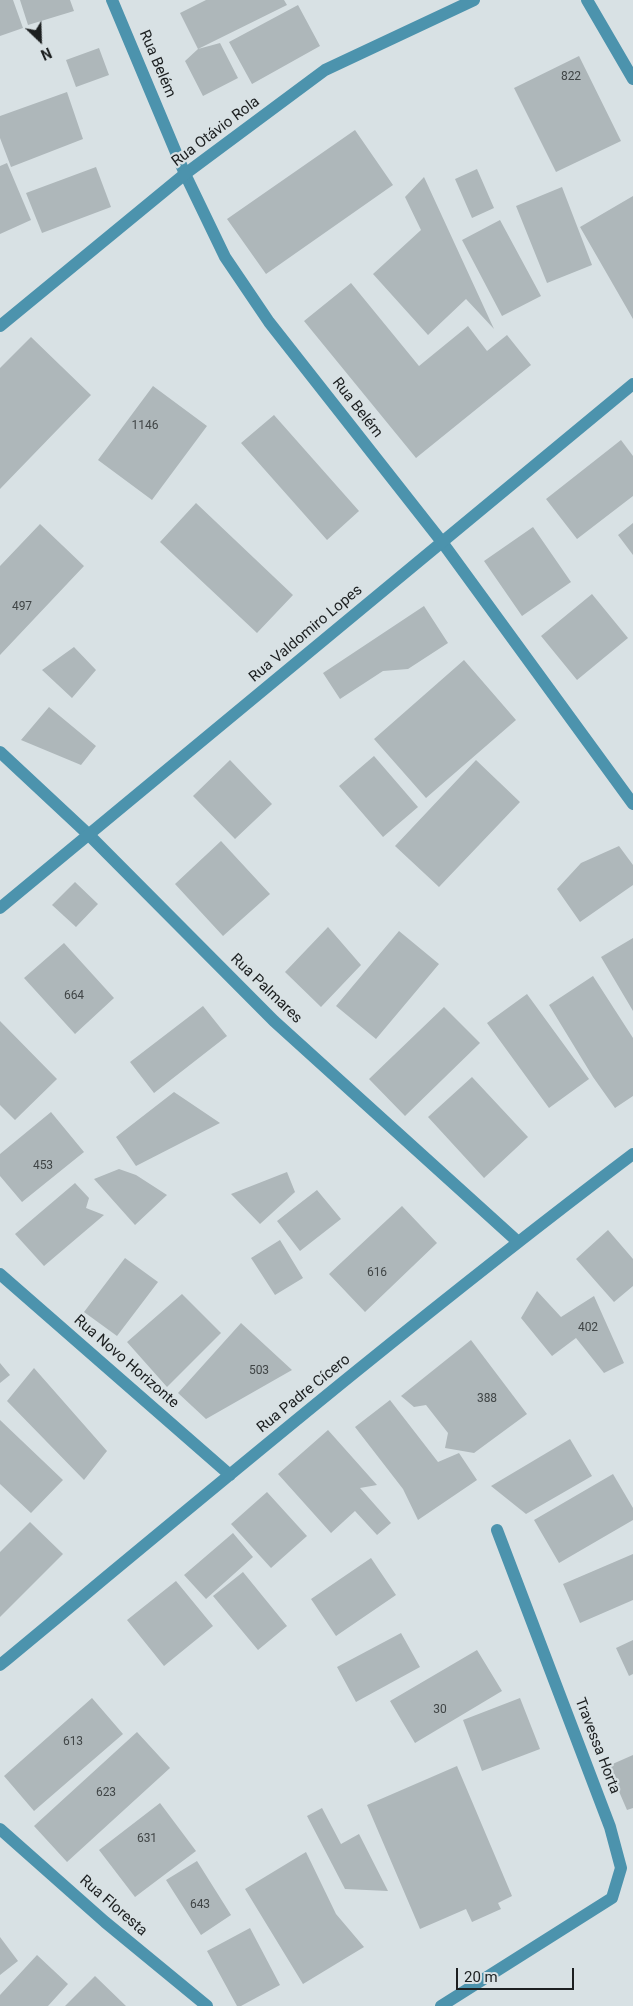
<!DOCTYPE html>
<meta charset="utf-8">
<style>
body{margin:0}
#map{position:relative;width:633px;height:2006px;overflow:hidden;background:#d8e1e4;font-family:Roboto,sans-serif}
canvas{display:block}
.north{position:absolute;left:15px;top:15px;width:50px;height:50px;-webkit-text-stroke:4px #d8e1e4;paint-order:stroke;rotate:156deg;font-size:14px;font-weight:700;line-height:20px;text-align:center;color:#1c1f20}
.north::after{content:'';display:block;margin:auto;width:18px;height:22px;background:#1c1f20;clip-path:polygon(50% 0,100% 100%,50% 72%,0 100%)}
.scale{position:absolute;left:456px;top:1968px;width:118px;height:22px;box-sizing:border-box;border:2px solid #1c1f20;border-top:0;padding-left:6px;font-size:15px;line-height:18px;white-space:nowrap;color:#1c1f20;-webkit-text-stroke:4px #d8e1e4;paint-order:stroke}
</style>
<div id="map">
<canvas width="633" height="2006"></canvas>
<div class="north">N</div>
<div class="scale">20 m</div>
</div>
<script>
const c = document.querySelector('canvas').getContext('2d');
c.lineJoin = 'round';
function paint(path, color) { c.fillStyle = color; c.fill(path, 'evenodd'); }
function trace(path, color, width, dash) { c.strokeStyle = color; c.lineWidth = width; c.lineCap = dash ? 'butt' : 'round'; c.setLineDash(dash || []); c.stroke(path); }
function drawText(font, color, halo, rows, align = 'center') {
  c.font = font + ' Roboto,sans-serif'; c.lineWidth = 4.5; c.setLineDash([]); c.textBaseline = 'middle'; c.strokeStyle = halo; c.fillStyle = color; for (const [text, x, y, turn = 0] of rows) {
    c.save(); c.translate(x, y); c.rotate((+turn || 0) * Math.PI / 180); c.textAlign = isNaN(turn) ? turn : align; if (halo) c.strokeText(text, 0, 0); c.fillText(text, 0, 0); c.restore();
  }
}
const building = new Path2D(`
 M0,0H13L23,28L0,36Z
 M20,0H70L74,11L28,25Z
 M206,0H284L287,5L198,49L220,43L238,78L203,96L185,61L198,49L180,13Z
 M298,5L320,46L252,84L229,42Z
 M99,48L109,75L76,87L66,60Z
 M579,56L621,141L556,172L514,88Z
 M67,92L83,139L11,167L0,138V116Z
 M355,130L393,185L266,274L227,219Z
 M7,163L31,220L0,234V166Z
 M96,167L111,207L42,233L26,193Z
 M477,169L494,208L472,218L455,179Z
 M424,177L494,329L466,299L428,335L373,274L421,230L405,197Z
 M562,187L592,265L547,283L516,206Z
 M633,196V319L580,227Z
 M500,220L541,296L502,316L462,240Z
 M351,283L419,366L468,326L487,351L507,335L531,365L416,458L304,321Z
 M31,337L91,395L0,489V368Z
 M153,386L207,426L152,500L98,460Z
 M274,415L359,511L327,540L241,443Z
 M621,440L633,456V496L577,539L546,499Z
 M196,503L293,595L257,633L160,542Z
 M633,523V555L618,535Z
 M40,524L84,566L0,655V566Z
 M533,527L571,582L522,616L484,561Z
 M592,594L628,638L577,680L541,636Z
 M424,606L448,643L408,669L383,671L340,699L323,673Z
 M74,647L96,670L72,698L42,670Z
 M464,660L516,720L426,798L374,739Z
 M49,707L96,746L81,765L21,740Z
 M374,756L418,807L383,837L339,786Z
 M230,760L272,804L235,839L193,796Z
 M476,760L520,802L439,887L395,846Z
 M221,841L270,894L223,936L175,884Z
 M619,846L633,865V885L580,922L557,889L581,863Z
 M75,882L98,904L76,927L52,905Z
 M328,927L361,965L321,1007L285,972Z
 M399,931L439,964L376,1039L336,1006Z
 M633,938V1011L601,957Z
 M64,943L114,998L75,1034L24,978Z
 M593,976L633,1038V1096L615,1108L593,1077L549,1005Z
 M527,994L589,1079L549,1108L487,1023Z
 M203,1006L227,1036L154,1093L130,1062Z
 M444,1007L480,1043L405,1116L369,1079Z
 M0,1021L57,1079L15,1120L0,1105Z
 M472,1077L528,1137L484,1178L428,1117Z
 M174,1092L220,1123L136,1166L116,1137Z
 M51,1112L84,1152L22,1202L0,1176V1154Z
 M119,1169L136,1175L167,1195L135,1225L94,1179Z
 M287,1172L295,1192L260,1224L231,1194Z
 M75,1183L89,1198L86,1208L104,1215L44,1266L15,1234Z
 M317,1190L341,1219L300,1251L277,1221Z
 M402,1206L437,1243L365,1312L329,1274Z
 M608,1230L633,1259V1286L614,1302L576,1259Z
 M280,1240L303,1278L275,1295L251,1258Z
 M125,1258L158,1282L117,1336L84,1312Z
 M537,1291L561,1317L594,1296L624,1363L604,1373L576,1338L552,1356L521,1318Z
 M182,1294L221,1333L167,1387L127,1342Z
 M241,1323L292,1370L206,1419L178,1393Z
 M471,1340L527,1414L474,1453L445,1448L448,1433L426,1405L414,1407L401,1396Z
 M0,1363L10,1375L0,1383Z
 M34,1368L107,1451L84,1480L7,1401Z
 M390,1400L438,1462L459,1453L477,1480L418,1520L403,1489L355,1427Z
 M0,1420L63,1480L31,1513L0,1484Z
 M328,1430L377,1485L360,1488L391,1523L377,1535L355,1511L331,1533L278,1474Z
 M570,1439L592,1476L526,1514L491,1486Z
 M613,1474L633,1508V1520L559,1563L534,1520Z
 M267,1492L307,1536L271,1568L231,1524Z
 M30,1522L63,1554L0,1617V1552Z
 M233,1533L253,1557L206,1599L184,1575Z
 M633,1554V1600L580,1623L563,1584Z
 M371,1558L396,1595L336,1636L311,1599Z
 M243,1572L287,1626L258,1650L213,1596Z
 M176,1581L213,1626L164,1666L127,1620Z
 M401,1633L420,1667L356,1702L337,1667Z
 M633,1640V1674L629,1676L616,1648Z
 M477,1650L502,1691L415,1743L390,1701Z
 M92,1698L123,1734L34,1811L4,1776Z
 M520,1698L540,1749L482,1771L463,1720Z
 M137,1732L170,1768L67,1862L34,1826Z
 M633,1755V1808L627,1810L608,1766Z
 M457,1766L512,1896L498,1903L501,1909L472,1922L466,1909L420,1929L367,1805Z
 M160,1803L196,1851L135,1897L99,1850Z
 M322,1808L341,1844L359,1834L388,1891L345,1889L307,1816Z
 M306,1852L336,1914L364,1947L303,1984L245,1889Z
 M197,1861L231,1915L201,1935L166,1880Z
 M250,1928L280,1985L241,2006H237L207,1951Z
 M0,1937L18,1961L0,1975Z
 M37,1955L68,1984L48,2006H0V1995Z
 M95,1976L126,2006H65Z`);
const minor = new Path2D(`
 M112,0L185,174L225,257L269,322L442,542L633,804
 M587,0L633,79
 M0,752L89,835L274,1021L517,1241
 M0,1274L230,1475
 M0,1665C209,1492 417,1317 633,1154
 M0,1829L105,1922L207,2006
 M441,2006L612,1898L621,1868L610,1827L497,1530`);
const tertiary = new Path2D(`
 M0,326L185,174L325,70L474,0
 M0,908L633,384`);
const numberNames = [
 ["822",571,77],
 ["1146",145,426],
 ["497",22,607],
 ["664",74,996],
 ["453",43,1166],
 ["616",377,1273],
 ["402",588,1328],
 ["503",259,1371],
 ["388",487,1399],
 ["30",440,1710],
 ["613",73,1742],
 ["623",106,1793],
 ["631",147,1839],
 ["643",200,1905]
];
const streetNames = [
 ["Rua Belém",157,64,67],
 ["Rua Otávio Rola",216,132,-37],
 ["Rua Belém",357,408,52],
 ["Rua Valdomiro Lopes",306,634,-40],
 ["Rua Palmares",266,989,44],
 ["Rua Novo Horizonte",126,1362,41],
 ["Rua Padre Cícero",304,1394,-39],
 ["Travessa Horta",597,1746,69],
 ["Rua Floresta",113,1906,41]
];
paint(building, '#aeb7ba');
trace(minor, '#4c93ad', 12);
trace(tertiary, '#4c93ad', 12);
drawText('12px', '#404546', null, numberNames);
drawText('15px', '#1c1f20', '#d8e1e4', streetNames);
</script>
